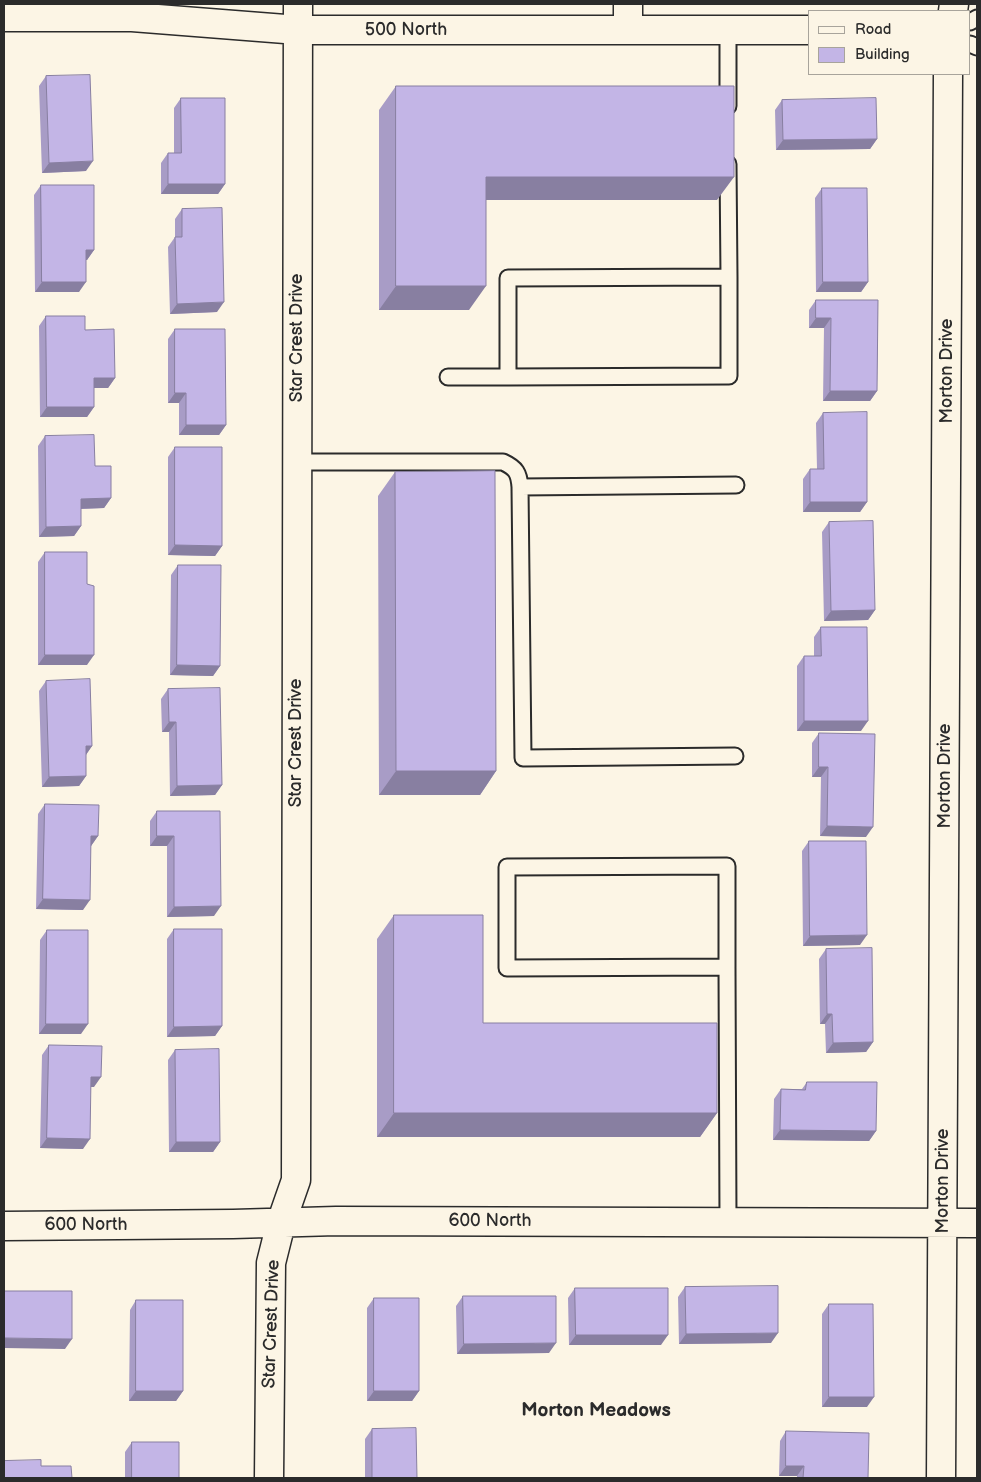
<!DOCTYPE html>
<style>
body{margin:0}
#map{position:relative;width:981px;height:1482px;overflow:hidden;background:#fcf5e5;font-family:"Balsamiq Sans",sans-serif}
canvas{display:block}
.frame{position:absolute;inset:0;border:5px solid #2b2b2b;pointer-events:none}
.legend{position:absolute;left:808px;top:10px;width:162px;height:65px;box-sizing:border-box;background:#fcf5e5;border:1px solid #a8a49b;margin:0;padding:6px 9px;list-style:none;font-size:15px;color:#2b2b2b}
.legend li{display:flex;align-items:center;gap:10px;height:25px}
.legend b{width:25px;border:1px solid #a8a49b}
</style>
<div id="map">
<canvas width="981" height="1482"></canvas>
<div class="frame"></div>
<ul class="legend">
<li><b style="height:6px;background:#fcf5e5"></b>Road</li>
<li><b style="height:14px;background:#c3b5e6"></b>Building</li>
</ul>
</div>
<script>
const c = document.querySelector('canvas').getContext('2d');
c.lineJoin = 'round';
function trace(path, color, width, dash) { c.strokeStyle = color; c.lineWidth = width; c.lineCap = dash ? 'butt' : 'round'; c.setLineDash(dash || []); c.stroke(path); }
function paint(path, color) { c.fillStyle = color; c.fill(path, 'evenodd'); }
function drawText(font, color, halo, rows, align = 'center') {
  c.font = font + ' "Balsamiq Sans",sans-serif'; c.lineWidth = 4; c.setLineDash([]); c.textBaseline = 'middle'; c.strokeStyle = halo; c.fillStyle = color; for (const [text, x, y, turn = 0] of rows) {
    c.save(); c.translate(x, y); c.rotate((+turn || 0) * Math.PI / 180); c.textAlign = isNaN(turn) ? turn : align; if (halo) c.strokeText(text, 0, 0); c.fillText(text, 0, 0); c.restore();
  }
}
const service = new Path2D(`
 M970,22L977,18
 M728,30V106
 M970,44L977,47
 M728,164L729,277L508,278V377L729,376V277
 M448,377H508
 M297,462H503C516,468 519,473 520,487L523,758L735,756
 M520,487L736,485
 M727,967V866L507,867V968L727,967L728,1222`);
const minor = new Path2D(`
 M953,11L954,4
 M4,17H132L298,30H810
 M628,30V4
 M4,1226L233,1224L336,1221L977,1223
 M269,1478L271,1263L281,1223L296,1180L298,4
 M941,1478L948,74`);
const wall = new Path2D(`
 M46,76L86,171L42,173L39,86Z
 M396,86L717,200H486L469,310H379V110Z
 M181,98L225,184L218,194H161V163L168,153H174V108Z
 M782,100L877,139L870,149L776,150L775,110Z
 M41,185L94,250L87,260H86L79,292H35L34,195Z
 M822,188L868,282L861,292H816L815,198Z
 M182,209L217,312L170,314L168,247L175,237V219Z
 M816,300H878L877,391L870,401H823L824,328H809V310Z
 M46,316L85,330L115,378L108,388H94V407L87,417H40L39,326Z
 M175,329L226,425L219,435H179V403H168V339Z
 M823,413L867,502L860,512H803V479L810,469H817L816,423Z
 M45,436L95,466L111,498L104,508L81,509V526L74,536L39,537L38,446Z
 M175,447L222,546L215,556L168,555V457Z
 M395,472L496,771L480,795H379L378,496Z
 M829,522L875,610L868,620L824,621L822,532Z
 M45,552L87,584V665H38V562Z
 M178,565L220,666L213,676L170,675L171,575Z
 M821,627L861,731H797V666L804,656H814V637Z
 M46,681L92,746L86,755V776L79,786L42,787L39,691Z
 M168,689L222,785L215,795L170,796L169,732H162L161,699Z
 M819,733L866,837L820,836L821,777H812V743Z
 M45,804L98,836L91,846L83,910L36,909L38,814Z
 M157,811H220L214,916L167,917V846H150V821Z
 M809,841L860,945L803,946L802,851Z
 M394,915L483,1023L717,1113L700,1137H377V939Z
 M174,929L222,1026L215,1036L167,1037V939Z
 M47,930L81,1034H39L40,940Z
 M826,949L873,1042L866,1052L826,1053L825,1024H820L819,959Z
 M49,1045L94,1087H91L83,1149L40,1148L42,1055Z
 M175,1050L220,1142L213,1152H169L168,1060Z
 M807,1082L876,1131L869,1141L773,1140L774,1099L781,1089H802Z
 M685,1287L771,1343L679,1344L678,1297Z
 M575,1288L661,1345H569L568,1298Z
 M463,1296L549,1353L457,1354L456,1306Z
 M374,1298L419,1391L412,1401H367V1308Z
 M136,1300L183,1391L176,1401H129L130,1310Z
 M829,1304L867,1407H822V1314Z
 M372,1429L417,1478H365V1439Z
 M786,1431L868,1478H797V1476H779L780,1441Z
 M132,1442L179,1478H125V1452Z`);
const shadedWall = new Path2D(`
 M877,139L870,149L776,150L783,140Z
 M93,161L86,171L42,173L49,163Z
 M486,177H734L717,200H469Z
 M168,184H225L218,194H161Z
 M86,250H94L87,260H79Z
 M42,282H86L79,292H35Z
 M823,282H868L861,292H816Z
 M396,286H486L469,310H379Z
 M224,302L217,312L170,314L177,304Z
 M816,318H831L824,328H809Z
 M94,378H115L108,388H87Z
 M830,391H877L870,401H823Z
 M175,393H186L179,403H168Z
 M47,407H94L87,417H40Z
 M186,425H226L219,435H179Z
 M111,498L104,508L74,509L81,499Z
 M810,502H867L860,512H803Z
 M81,526L74,536L39,537L46,527Z
 M175,545L222,546L215,556L168,555Z
 M875,610L868,620L824,621L831,611Z
 M45,655H94L87,665H38Z
 M177,665L220,666L213,676L170,675Z
 M804,721H868L861,731H797Z
 M169,722H176L169,732H162Z
 M86,746H92L85,756Z
 M819,767H828L821,777H812Z
 M396,771H496L480,795H379Z
 M86,776L79,786L42,787L49,777Z
 M222,785L215,795L170,796L177,786Z
 M827,826L873,827L866,837L820,836Z
 M91,836H98L91,846Z
 M157,836H174L167,846H150Z
 M43,899L90,900L83,910L36,909Z
 M221,906L214,916L167,917L174,907Z
 M867,935L860,945L803,946L810,936Z
 M827,1014H832L825,1024H820Z
 M46,1024H88L81,1034H39Z
 M222,1026L215,1036L167,1037L174,1027Z
 M873,1042L866,1052L826,1053L833,1043Z
 M91,1077H101L94,1087H84Z
 M394,1113H717L700,1137H377Z
 M780,1130L876,1131L869,1141L773,1140Z
 M47,1138L90,1139L83,1149L40,1148Z
 M176,1142H220L213,1152H169Z
 M778,1333L771,1343L679,1344L686,1334Z
 M576,1335H668L661,1345H569Z
 M4,1338L72,1339L65,1349L4,1348Z
 M556,1343L549,1353L457,1354L464,1344Z
 M136,1391H183L176,1401H129Z
 M374,1391H419L412,1401H367Z
 M829,1397H874L867,1407H822Z
 M786,1466H804L797,1476H779Z`);
const building = new Path2D(`
 M90,75L93,161L49,163L46,76Z
 M396,86H734V177H486V286H396Z
 M181,98H225V184H168V153H181Z
 M876,98L877,139L783,140L782,100Z
 M41,185H94V250H86V282H42Z
 M822,188H867L868,282H823Z
 M222,208L224,302L177,304L175,237H182V209Z
 M816,300H878L877,391H830L831,318H816Z
 M46,316H85V330L114,329L115,378H94V407H47Z
 M175,329H225L226,425H186V393H175Z
 M867,412V502H810V469H824L823,413Z
 M94,435L95,466H111V498L81,499V526L46,527L45,436Z
 M175,447H222V546L175,545Z
 M495,471L496,771H396L395,472Z
 M873,521L875,610L831,611L829,522Z
 M45,552H87V584L94,586V655H45Z
 M178,565H221L220,666L177,665Z
 M821,627H867L868,721H804V656H821Z
 M90,679L92,746H86V776L49,777L46,681Z
 M220,688L222,785L177,786L176,722H169L168,689Z
 M819,733L875,734L873,827L827,826L828,767H819Z
 M45,804L99,805L98,836H91L90,900L43,899Z
 M157,811H220L221,906L174,907V836H157Z
 M809,841H866L867,935L810,936Z
 M394,915H483V1023H717V1113H394Z
 M174,929H222V1026L174,1027Z
 M47,930H88V1024H46Z
 M872,948L873,1042L833,1043L832,1014H827L826,949Z
 M49,1045L102,1046L101,1077H91L90,1139L47,1138Z
 M219,1049L220,1142H176L175,1050Z
 M807,1082H877L876,1131L780,1130L781,1089L805,1090Z
 M778,1286V1333L686,1334L685,1287Z
 M575,1288H668V1335H576Z
 M4,1291H72V1339L4,1338Z
 M463,1296H556V1343L464,1344Z
 M374,1298H419V1391H374Z
 M136,1300H183V1391H136Z
 M829,1304H873L874,1397H829Z
 M416,1428L417,1478H372V1429Z
 M786,1431L869,1433L868,1478H803L804,1466H786Z
 M132,1442H179V1478H132Z
 M41,1460V1466H71L72,1478H4V1461Z`);
const streetNames = [
 ["500 North",406,30],
 ["Star Crest Drive",297,338,-90],
 ["Morton Drive",947,371,-90],
 ["Star Crest Drive",296,743,-90],
 ["Morton Drive",945,776,-90],
 ["Morton Drive",943,1181,-90],
 ["600 North",490,1221],
 ["600 North",86,1225],
 ["Star Crest Drive",272,1324,-88]
];
const neighbourhoodNames = [
 ["Morton Meadows",596,1411]
];
trace(service, '#2b2b2b', 19);
trace(minor, '#2b2b2b', 31);
trace(service, '#fcf5e5', 15);
trace(minor, '#fcf5e5', 28);
paint(wall, '#a89cc6');
paint(shadedWall, '#887fa1');
paint(building, '#c3b5e6');
trace(building, '#887fa1', 1);
drawText('18px', '#2b2b2b', '#fcf5e5', streetNames);
drawText('bold 19px', '#2b2b2b', '#fcf5e5', neighbourhoodNames);
</script>
